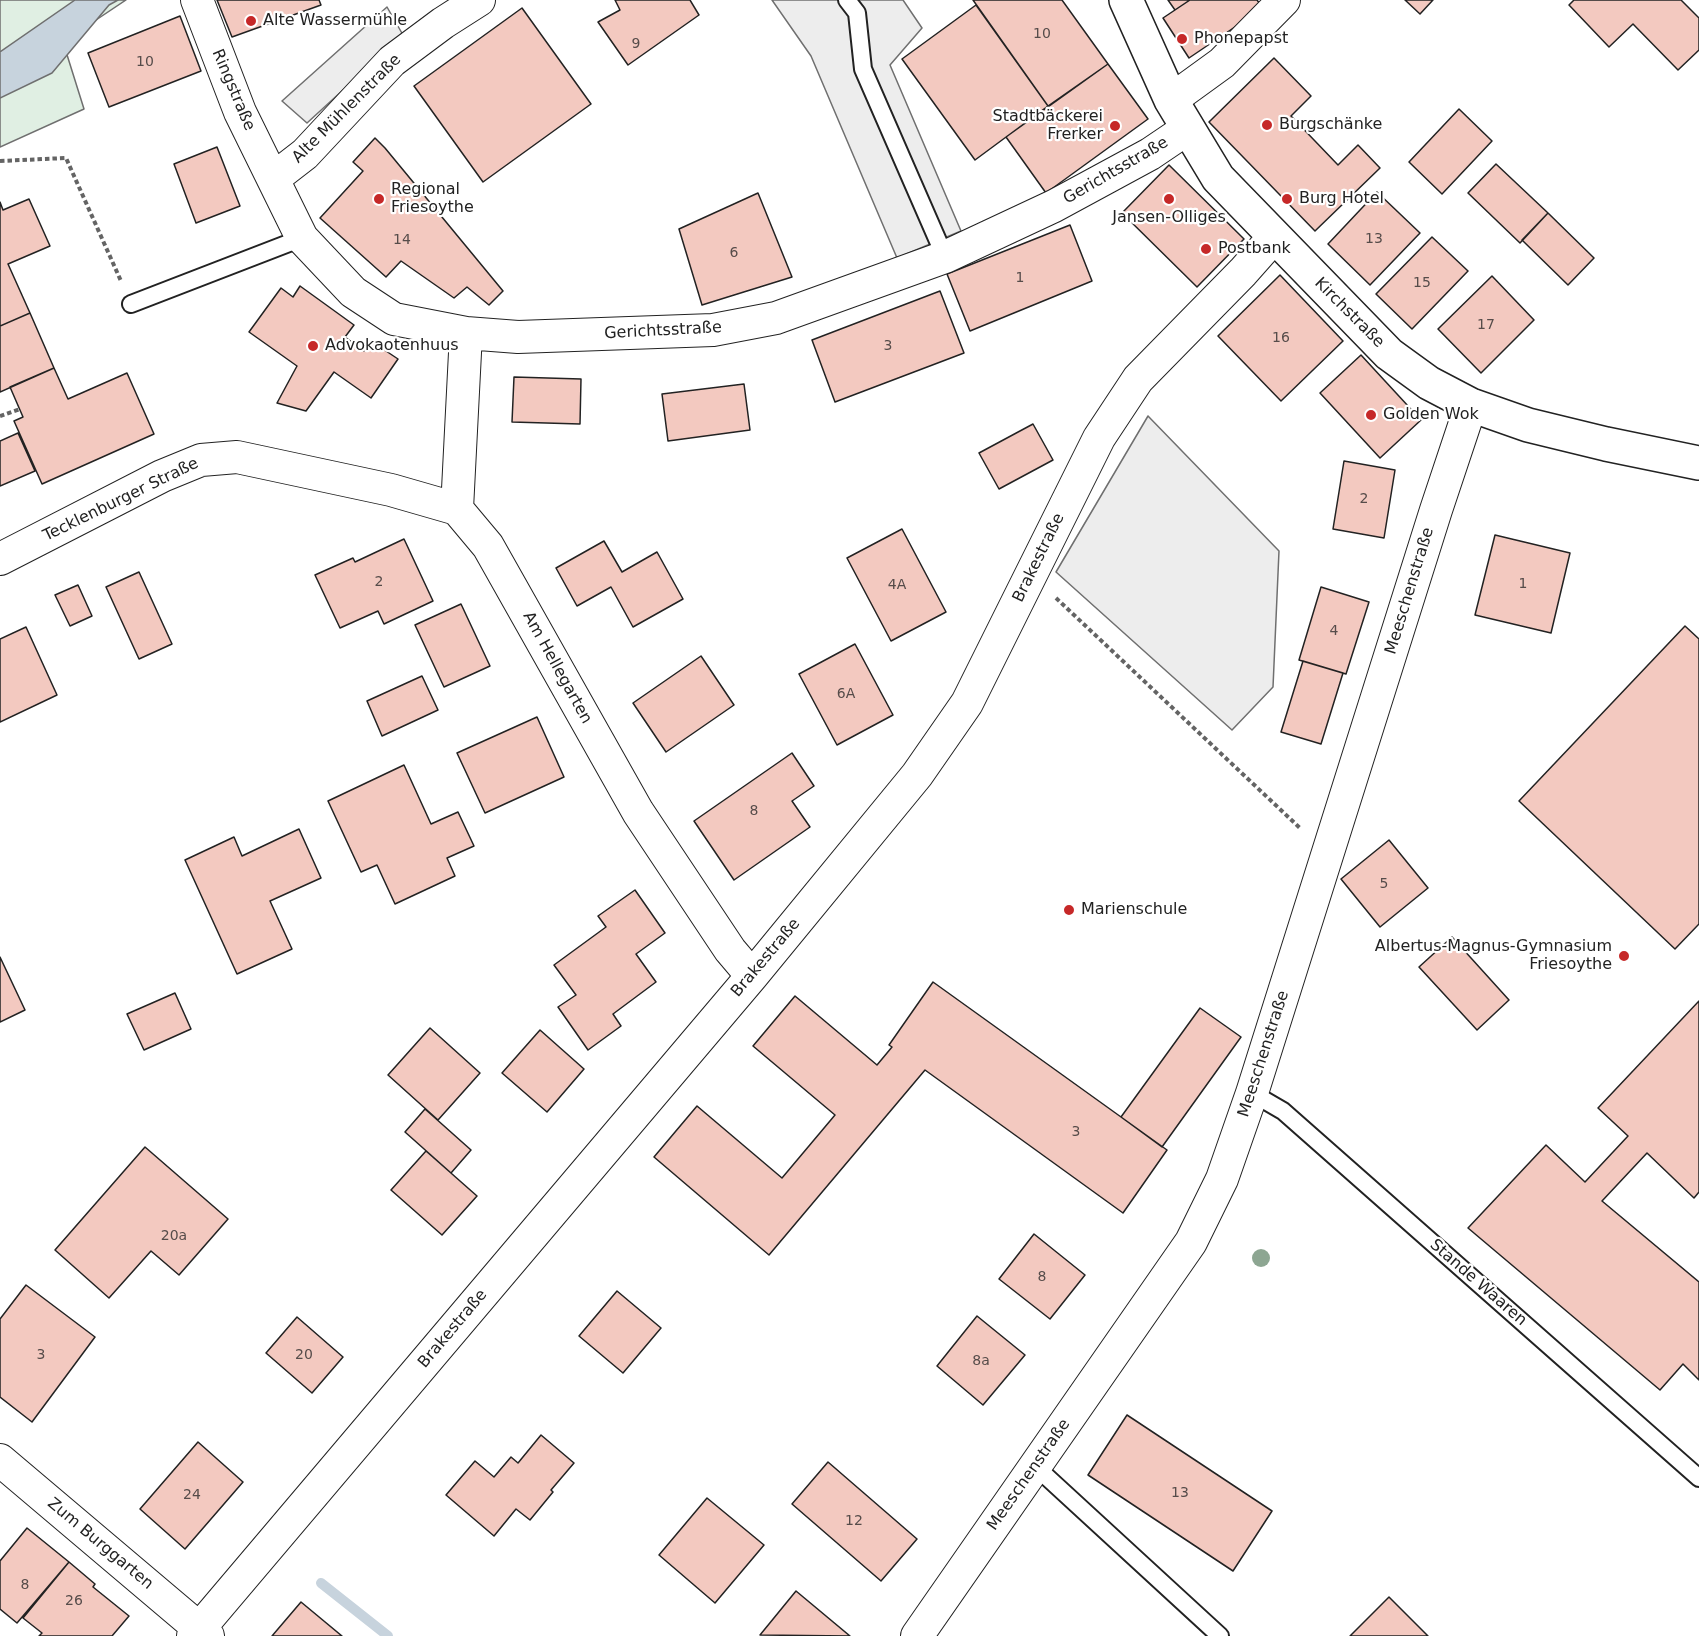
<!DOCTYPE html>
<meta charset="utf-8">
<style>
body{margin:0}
canvas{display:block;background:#fff}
</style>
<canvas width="1699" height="1636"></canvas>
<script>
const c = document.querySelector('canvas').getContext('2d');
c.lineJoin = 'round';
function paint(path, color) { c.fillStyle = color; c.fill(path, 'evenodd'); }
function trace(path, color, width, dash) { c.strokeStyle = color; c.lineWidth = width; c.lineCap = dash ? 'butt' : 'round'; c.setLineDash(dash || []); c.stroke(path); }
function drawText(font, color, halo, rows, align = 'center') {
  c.font = font + ' "DejaVu Sans",sans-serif'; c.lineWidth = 4.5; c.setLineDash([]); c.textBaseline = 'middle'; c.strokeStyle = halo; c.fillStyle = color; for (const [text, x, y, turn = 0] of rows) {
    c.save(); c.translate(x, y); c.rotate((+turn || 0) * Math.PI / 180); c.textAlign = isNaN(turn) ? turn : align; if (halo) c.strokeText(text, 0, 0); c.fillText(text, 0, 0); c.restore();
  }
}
const green = new Path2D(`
 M0,0H126L63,42L84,109L0,147Z`);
const parking = new Path2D(`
 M772,0H903L922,28L890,65L961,231L897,258L811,56Z
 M387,7L403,35L307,123L282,101Z
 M1148,416L1279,551L1273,687L1232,730L1056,572Z`);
const water = new Path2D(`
 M75,0H118L109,5L52,73L0,98V52Z`);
const stream = new Path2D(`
 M321,1583L388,1636`);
const building = new Path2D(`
 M217,0H319L321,5L232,37Z
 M615,0H690L699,15L628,65L598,22L620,10Z
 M973,0H1062L1108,64L1048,106Z
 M1168,0H1190L1175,10Z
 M1190,0H1257L1263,8L1189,58L1163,18Z
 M1405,0H1433L1420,14Z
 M1574,0H1681L1699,18V50L1678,70L1633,24L1609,47L1569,5Z
 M976,5L1048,106L975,160L902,59Z
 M522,8L591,104L483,182L414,86Z
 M180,16L201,71L109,107L88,53Z
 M1274,58L1311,96L1291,116L1338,165L1358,145L1380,168L1315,231L1209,122Z
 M1108,64L1148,119L1046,193L1006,137Z
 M1459,109L1492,141L1442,194L1409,162Z
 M375,138L385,148L503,291L489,305L467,287L454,298L401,261L386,277L320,218L363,171L353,162Z
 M217,147L240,206L196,223L174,164Z
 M1496,164L1548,213L1520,243L1468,193Z
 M1169,165L1244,239L1197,287L1122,213Z
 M1377,192L1420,233L1370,285L1328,244Z
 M758,193L792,277L702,305L679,229Z
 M29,199L50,246L8,264L30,313L0,326V202L3,210Z
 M1548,213L1594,258L1568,285L1522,240Z
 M1070,225L1092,281L970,331L947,274Z
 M1432,237L1468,271L1412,329L1376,294Z
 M1280,275L1343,341L1281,401L1218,336Z
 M1492,276L1534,320L1481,373L1438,329Z
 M300,286L354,325L345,337L364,351L371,341L398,359L371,398L334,372L306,411L277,403L297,366L249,332L281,288L293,297Z
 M940,291L964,353L835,402L812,340Z
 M30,313L54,368L0,392V326Z
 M1361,355L1421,420L1380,458L1320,393Z
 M54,368L68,399L127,373L154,434L42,484L14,421L23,417L10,387Z
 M514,377L581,379L580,424L512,422Z
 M744,384L750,430L668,441L662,394Z
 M1033,424L1053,460L999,489L979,453Z
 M18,433L35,471L0,486V441Z
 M1344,461L1395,470L1384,538L1333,529Z
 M902,529L946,612L891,641L847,558Z
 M1495,535L1570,553L1551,633L1475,615Z
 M404,539L433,601L384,624L378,611L340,628L315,575L353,558L355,562Z
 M604,541L622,572L657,552L683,599L633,627L611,587L577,606L556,568Z
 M139,572L172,644L139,659L106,587Z
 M78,585L92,616L70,626L55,595Z
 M1321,587L1369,602L1346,674L1299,660Z
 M461,604L490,666L444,687L415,625Z
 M1685,626L1699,639V924L1675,949L1519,801Z
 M26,627L57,695L0,722V639Z
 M855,644L893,715L837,745L799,674Z
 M701,656L734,705L666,752L633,703Z
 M1303,661L1343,673L1321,744L1281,732Z
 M422,676L438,710L382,736L367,701Z
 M537,717L564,777L485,813L457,753Z
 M792,753L814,786L792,801L810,827L734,880L694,821Z
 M404,765L431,824L458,812L474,846L447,858L455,876L395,904L377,865L361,872L328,801Z
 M299,829L321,878L270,901L292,949L237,974L185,860L234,837L242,856Z
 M1389,840L1428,888L1380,927L1341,879Z
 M635,890L665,933L636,954L656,982L613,1014L621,1026L588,1050L558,1007L576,995L554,965L606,927L598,916Z
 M1452,937L1509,1000L1477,1030L1419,967Z
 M0,957L25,1010L0,1022Z
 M933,982L1167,1150L1123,1213L925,1070L769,1255L654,1157L697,1106L782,1178L835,1115L753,1046L795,996L877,1065L892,1047L889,1045Z
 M175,993L191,1029L144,1050L127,1014Z
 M1699,1001V1192L1694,1198L1647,1153L1602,1201L1699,1282V1380L1683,1364L1660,1390L1468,1228L1546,1145L1585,1182L1628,1136L1598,1108Z
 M1200,1008L1241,1037L1162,1147L1121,1117Z
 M430,1028L480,1073L438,1120L388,1075Z
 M540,1030L584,1069L547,1112L502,1073Z
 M425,1109L471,1150L451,1173L405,1132Z
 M145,1147L228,1219L179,1275L151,1251L109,1298L55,1250Z
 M426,1151L477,1196L442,1235L391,1190Z
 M1034,1234L1085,1275L1050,1319L999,1279Z
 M26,1285L95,1337L32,1422L0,1397V1319Z
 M617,1291L661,1328L623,1373L579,1336Z
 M977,1316L1025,1355L983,1405L937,1366Z
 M297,1317L343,1357L312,1393L266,1353Z
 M1127,1415L1272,1511L1233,1571L1088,1475Z
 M541,1435L574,1463L551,1490L553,1492L530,1520L516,1509L494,1536L446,1495L475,1461L494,1477L511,1457L518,1463Z
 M198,1442L243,1482L185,1549L140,1509Z
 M828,1462L917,1539L881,1581L792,1504Z
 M707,1498L764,1545L715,1603L659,1555Z
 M27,1528L69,1562L17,1623L0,1609V1561Z
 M69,1562L95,1584L93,1587L129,1616L112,1636H39L42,1633L23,1618Z
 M796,1591L850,1636L760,1635Z
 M1389,1597L1428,1636H1350Z
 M301,1602L342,1636H272Z`);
const path = new Path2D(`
 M0,161L66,158L121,281
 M0,416L20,409
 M1056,598L1301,829`);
const service = new Path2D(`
 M847,0L857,13L863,69L945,257
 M131,304L302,238
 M1252,1093L1283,1111L1699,1478
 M1035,1466L1220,1636`);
const minor = new Path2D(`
 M197,0L240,112L302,238L353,292L394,319L466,333L518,337L713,330L776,318L945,257L1054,206L1150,154L1187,129
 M1171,100L1222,63L1284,0
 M274,178L305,154L392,61L443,23L479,0
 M466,333L457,509L488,546L638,812L730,950L752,976
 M0,559L162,476L201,460L237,457L391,490L457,509
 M0,1460L208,1636
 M193,1636L752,976L917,775L967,703L1099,438L1138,379L1243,272L1274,237
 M917,1636L1191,1242L1222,1179L1252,1093L1436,510L1471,405`);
const tertiary = new Path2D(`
 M1126,0L1171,100L1218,178L1389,354L1429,383L1471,405L1528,425L1606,444L1699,463`);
const trees = [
 [1261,1258]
];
const markers = [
 [251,21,6,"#c62828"],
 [1182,39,6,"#c62828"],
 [1267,125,6,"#c62828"],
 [1115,126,6,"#c62828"],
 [379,199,6,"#c62828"],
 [1169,199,6,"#c62828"],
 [1287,199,6,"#c62828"],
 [1206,249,6,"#c62828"],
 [313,346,6,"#c62828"],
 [1371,415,6,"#c62828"],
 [1069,910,6,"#c62828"],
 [1624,956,6,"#c62828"]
];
const numberNames = [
 ["10",1042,34],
 ["9",636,44],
 ["10",145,62],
 ["13",1374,239],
 ["14",402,240],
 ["6",734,253],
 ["1",1020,278],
 ["15",1422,283],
 ["17",1486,325],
 ["16",1281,338],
 ["3",888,346],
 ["2",1364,499],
 ["2",379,582],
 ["1",1523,584],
 ["4A",897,585],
 ["4",1334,631],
 ["6A",846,694],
 ["8",754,811],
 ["5",1384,884],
 ["3",1076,1132],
 ["20a",174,1236],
 ["8",1042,1277],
 ["3",41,1355],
 ["20",304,1355],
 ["8a",981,1361],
 ["13",1180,1493],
 ["24",192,1495],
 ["12",854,1521],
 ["8",25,1585],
 ["26",74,1601]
];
const poiNames = [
 ["Alte Wassermühle",263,21],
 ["Phonepapst",1194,39],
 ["Stadtbäckerei",1103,117,"right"],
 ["Frerker",1103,135,"right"],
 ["Burgschänke",1279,125],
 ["Regional",391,190],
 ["Friesoythe",391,208],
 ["Burg Hotel",1299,199],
 ["Jansen-Olliges",1169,218,"center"],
 ["Postbank",1218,249],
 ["Advokaotenhuus",325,346],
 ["Golden Wok",1383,415],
 ["Marienschule",1081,910],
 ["Albertus-Magnus-Gymnasium",1612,947,"right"],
 ["Friesoythe",1612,965,"right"]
];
const streetNames = [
 ["Ringstraße",233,90,67],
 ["Alte Mühlenstraße",347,109,-45],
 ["Gerichtsstraße",1116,171,-30],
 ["Kirchstraße",1349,313,45],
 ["Gerichtsstraße",663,331,-3],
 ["Tecklenburger Straße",121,500,-26],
 ["Brakestraße",1039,558,-64],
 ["Meeschenstraße",1410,591,-73],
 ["Am Hellegarten",557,668,61],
 ["Brakestraße",766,958,-50],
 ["Meeschenstraße",1264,1054,-72],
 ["Stande Waaren",1478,1283,41],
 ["Brakestraße",453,1329,-50],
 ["Meeschenstraße",1029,1475,-55],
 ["Zum Burggarten",100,1544,40]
];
paint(green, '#e0efe3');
trace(green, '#6f6f6f', 1.5);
paint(parking, '#ededed');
trace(parking, '#6f6f6f', 1.5);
paint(water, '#c7d3dd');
trace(water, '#6f6f6f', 1.5);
trace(stream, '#c7d3dd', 10);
paint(building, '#f3c9c0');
trace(building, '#222', 1.5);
trace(service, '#222', 20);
trace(minor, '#222', 34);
trace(tertiary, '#222', 36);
trace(path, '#646464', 4, [4.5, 3]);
trace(service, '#fff', 16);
trace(minor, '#fff', 32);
trace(tertiary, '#fff', 33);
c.fillStyle = '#8da692';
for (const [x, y] of trees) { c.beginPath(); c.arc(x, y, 9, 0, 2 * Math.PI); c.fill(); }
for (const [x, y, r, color] of markers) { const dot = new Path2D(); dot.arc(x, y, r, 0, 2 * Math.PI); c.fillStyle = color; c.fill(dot); trace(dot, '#fff', 2); }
drawText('14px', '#564c4a', null, numberNames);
drawText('16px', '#222', '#fff', poiNames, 'left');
drawText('16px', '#222', '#fff', streetNames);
</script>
